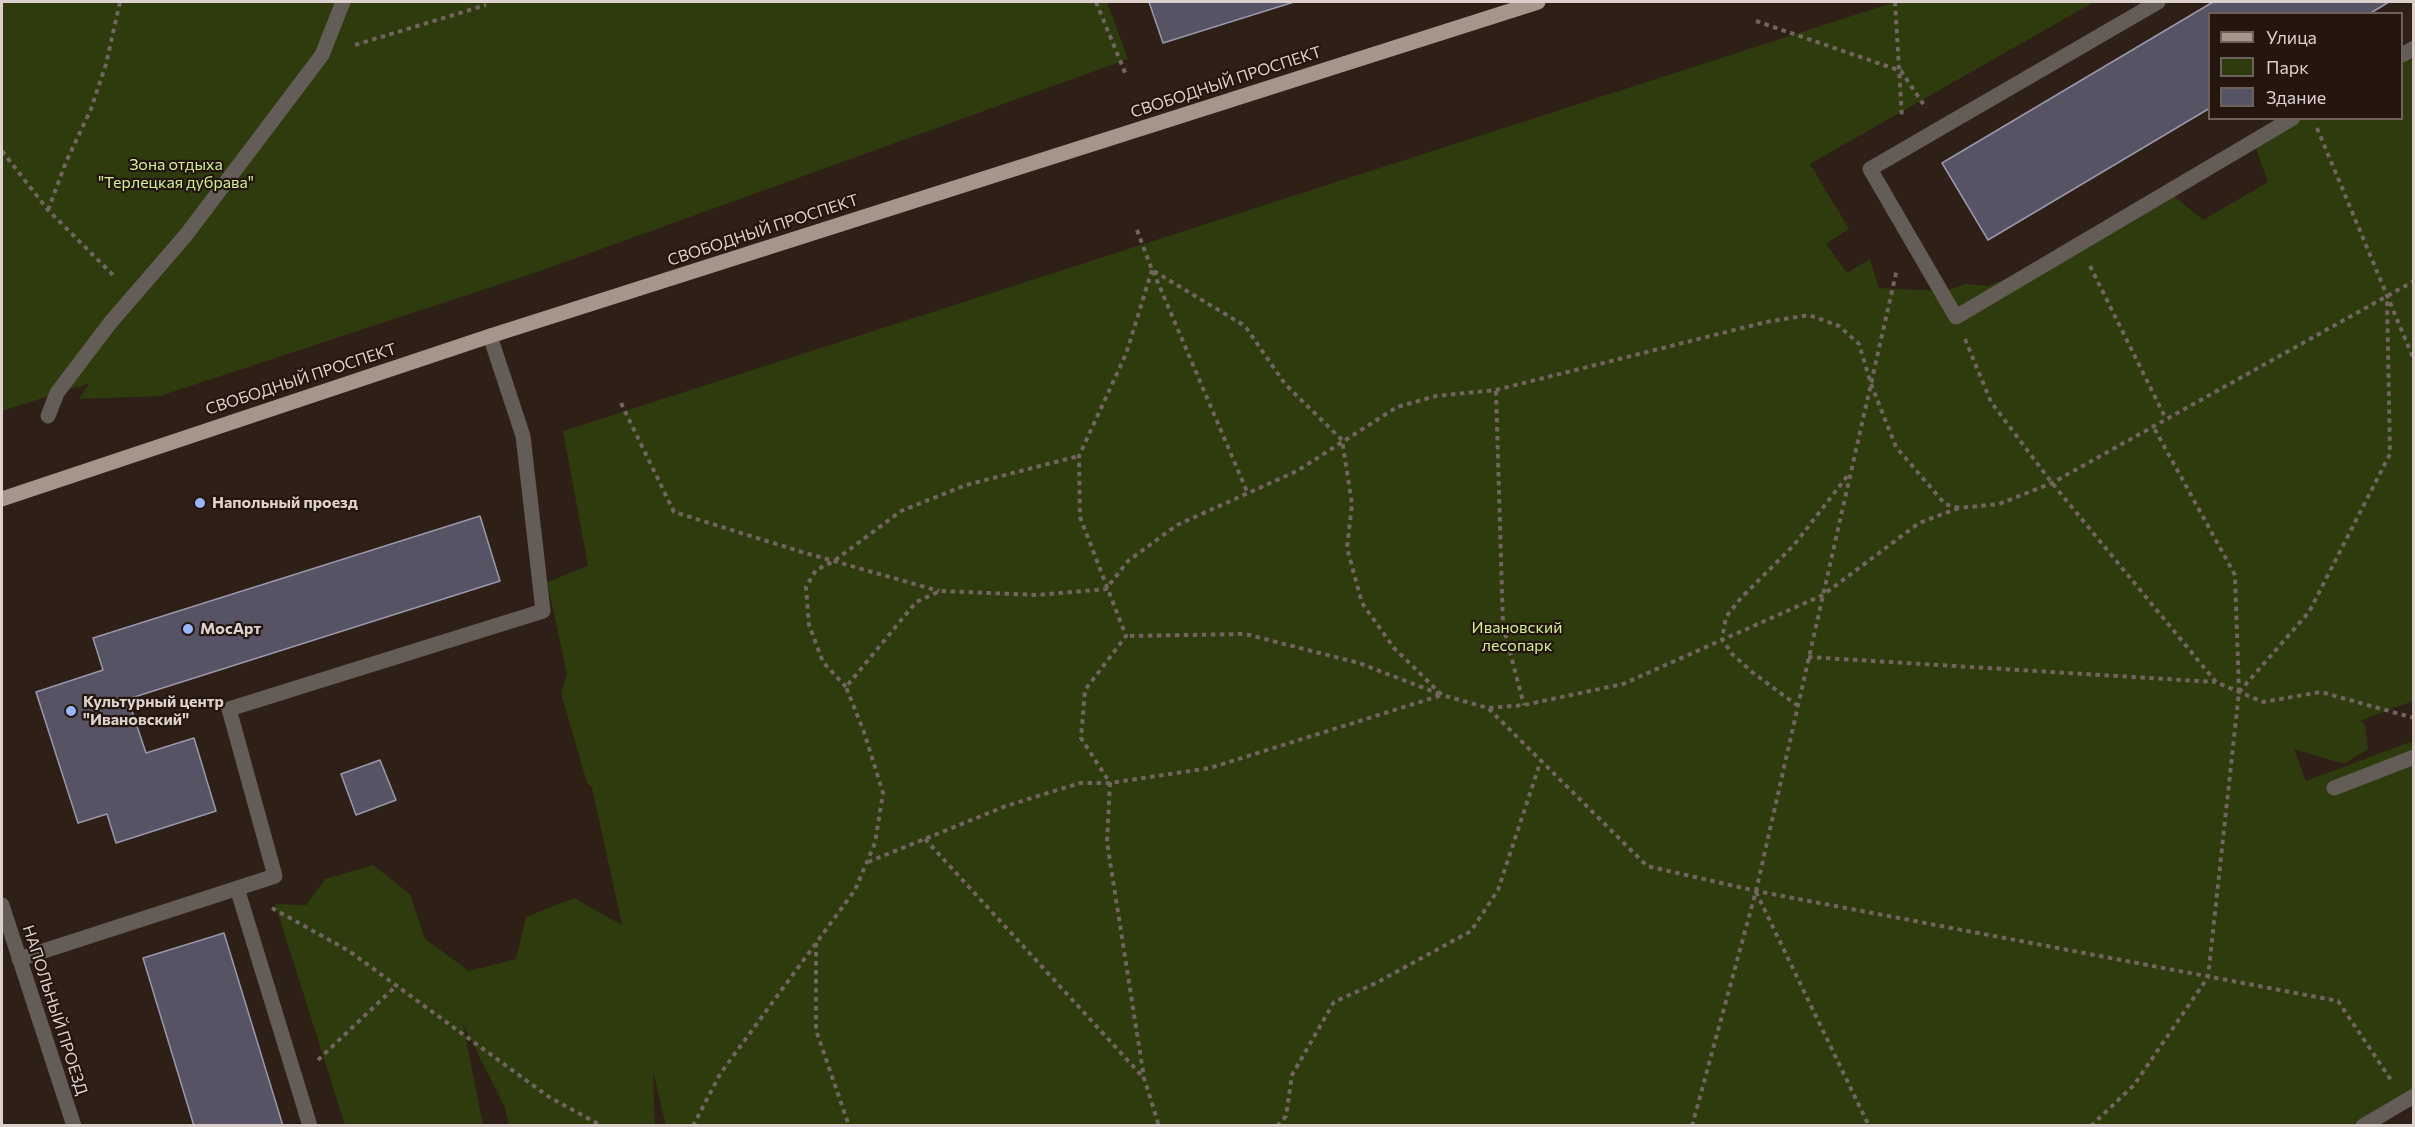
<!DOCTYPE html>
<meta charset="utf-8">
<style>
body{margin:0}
#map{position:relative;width:2415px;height:1127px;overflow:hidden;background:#2e1f17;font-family:Commissioner,sans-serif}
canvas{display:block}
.frame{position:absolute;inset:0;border:3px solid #dcd1cc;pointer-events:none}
.legend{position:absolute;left:2208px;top:12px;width:195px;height:108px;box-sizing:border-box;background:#24150e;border:2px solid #6e605a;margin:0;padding:8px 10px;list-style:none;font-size:18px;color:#dcd1cc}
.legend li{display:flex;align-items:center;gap:12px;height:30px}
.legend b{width:30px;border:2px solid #6e605a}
</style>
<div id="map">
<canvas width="2415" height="1127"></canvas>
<div class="frame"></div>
<ul class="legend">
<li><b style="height:8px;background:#a5968b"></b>Улица</li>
<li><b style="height:16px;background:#2d3b0d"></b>Парк</li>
<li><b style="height:16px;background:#555364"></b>Здание</li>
</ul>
</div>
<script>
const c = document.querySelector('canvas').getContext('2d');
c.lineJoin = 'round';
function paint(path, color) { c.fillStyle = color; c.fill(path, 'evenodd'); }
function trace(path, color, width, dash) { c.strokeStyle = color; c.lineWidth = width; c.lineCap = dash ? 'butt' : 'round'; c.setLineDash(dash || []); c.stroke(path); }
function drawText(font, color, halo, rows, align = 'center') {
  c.font = font + ' Commissioner,sans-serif'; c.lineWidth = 4.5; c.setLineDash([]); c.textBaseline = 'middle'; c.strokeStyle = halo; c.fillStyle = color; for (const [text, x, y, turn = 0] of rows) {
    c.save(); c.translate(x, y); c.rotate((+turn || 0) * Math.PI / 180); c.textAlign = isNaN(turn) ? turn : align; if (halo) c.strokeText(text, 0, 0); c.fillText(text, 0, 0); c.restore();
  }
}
const green = new Path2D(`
 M2,2H1107L1128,59L543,270L160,396L79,399L90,383L2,411Z
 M1895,2H2094L1810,164L1849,229L1826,244L1847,273L1870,259L1879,288L1944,291L1966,284L1987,286L2028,271L2168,191L2203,220L2268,182L2253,140L2290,119L2402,118V54L2413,47V701L2360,721L2365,725L2368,749L2344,764L2294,749L2306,781L2413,741V1101L2371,1125L666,1126L653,1071L655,1125H509L504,1105L463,1024L483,1125H345L275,904L306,905L325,879L373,865L410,894L425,939L469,971L516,959L526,917L574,898L622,925L592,788L587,783L561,693L567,674L547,582L588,566L563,431Z`);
const building = new Path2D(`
 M1149,2H1294L1163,43Z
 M2213,2H2389L2369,14H2210V108L1988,240L1942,163Z
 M480,516L500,581L128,699L146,753L194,738L216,811L116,843L107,814L78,823L36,692L103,670L93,638Z
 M380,760L396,800L356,815L341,774Z
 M224,933L283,1126H194L143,958Z`);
const path = new Path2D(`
 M1096,2L1126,75
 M1895,2L1902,118
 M1756,21L1901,71L1926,108
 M355,45L486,5
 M2317,128L2414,360
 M2,151L48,210L114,276
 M48,210L66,162L91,109L106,64L120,2
 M1137,230L1152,270L1245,326L1285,384L1342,440L1352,504L1347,548L1362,603L1394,648L1442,695L1488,708L1647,866L1756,891L2338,1001L2391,1080
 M2090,266L2166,419
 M1152,270L1126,354L1079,456L1080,517L1126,636L1085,690L1081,738L1110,783L1107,842L1144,1078L1159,1126
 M1153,271L1248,494
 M1965,339L1991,402L2052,483L2216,682L2263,702L2321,692L2414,718
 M1496,391L1503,626L1524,705
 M621,403L674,512L802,552L939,591
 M1808,657L2215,682
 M846,687L823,662L809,625L806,587L816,570L834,561L901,511L966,485L1079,456
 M2239,692L2309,612L2390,454L2387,295
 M1798,706L1752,672L1732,654L1722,639L1726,617L1741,598L1794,545L1849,474
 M1489,708L1524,705L1623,684L1823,595L1919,523L1959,508
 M925,839L1143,1077
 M868,862L1006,806L1080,783H1110L1210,768L1442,695L1359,663L1245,634L1126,636
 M1756,892L1869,1126
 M272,908L349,951L549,1097L602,1126
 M816,943V1030L849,1126
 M318,1060L396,986
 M693,1126L720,1074L855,890L875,843L883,793L864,732L846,687L916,602L940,591L1038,595L1106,589L1128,561L1177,525L1297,471L1397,407L1436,396L1496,390L1766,322L1809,315L1839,326L1859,344L1871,384L1896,447L1945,504L1959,508L1999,504L2052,483L2414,281
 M1277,1126L1286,1116L1292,1075L1334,1002L1376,983L1471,931L1498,890L1541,760
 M1692,1126L1756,891L1897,269
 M2091,1126L2134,1085L2208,977L2239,692L2235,575L2153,426`);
const minor = new Path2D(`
 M2158,2L1870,169L1956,317L2293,118
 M2402,55L2414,48
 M48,416L57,393L110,323L186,235L322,55L343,2
 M2334,788L2414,757
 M237,888L310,1126
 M2,905L74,1126
 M19,959L275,876L229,709L543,611L523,436L490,336
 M2363,1126L2414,1096`);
const major = new Path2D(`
 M2,499L490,336L1538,2`);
const markers = [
 [200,503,6,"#97b6fd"],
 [188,629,6,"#97b6fd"],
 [71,711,6,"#97b6fd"]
];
const streetNames = [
 ["СВОБОДНЫЙ ПРОСПЕКТ",1226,82,-18],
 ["СВОБОДНЫЙ ПРОСПЕКТ",763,230,-18],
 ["СВОБОДНЫЙ ПРОСПЕКТ",301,379,-18],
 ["НАПОЛЬНЫЙ ПРОЕЗД",55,1010,72]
];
const parkNames = [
 ["Зона отдыха",176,165],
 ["\"Терлецкая дубрава\"",176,183],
 ["Ивановский",1517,628],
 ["лесопарк",1517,646]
];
const poiNames = [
 ["Напольный проезд",212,503],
 ["МосАрт",200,629],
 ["Культурный центр",83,702],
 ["\"Ивановский\"",83,720]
];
paint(green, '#2d3b0d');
paint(building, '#555364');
trace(building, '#9a98ab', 1.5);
trace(path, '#72645e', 4, [4.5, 4.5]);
trace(minor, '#645c57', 15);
trace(major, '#a5968b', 15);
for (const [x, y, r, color] of markers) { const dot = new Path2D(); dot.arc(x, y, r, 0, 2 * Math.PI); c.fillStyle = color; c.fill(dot); trace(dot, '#24150e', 2); }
drawText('16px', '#dcd1cc', '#24150e', streetNames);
drawText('16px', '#cff192', '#24150e', parkNames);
drawText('bold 16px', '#dcd1cc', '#24150e', poiNames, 'left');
</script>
